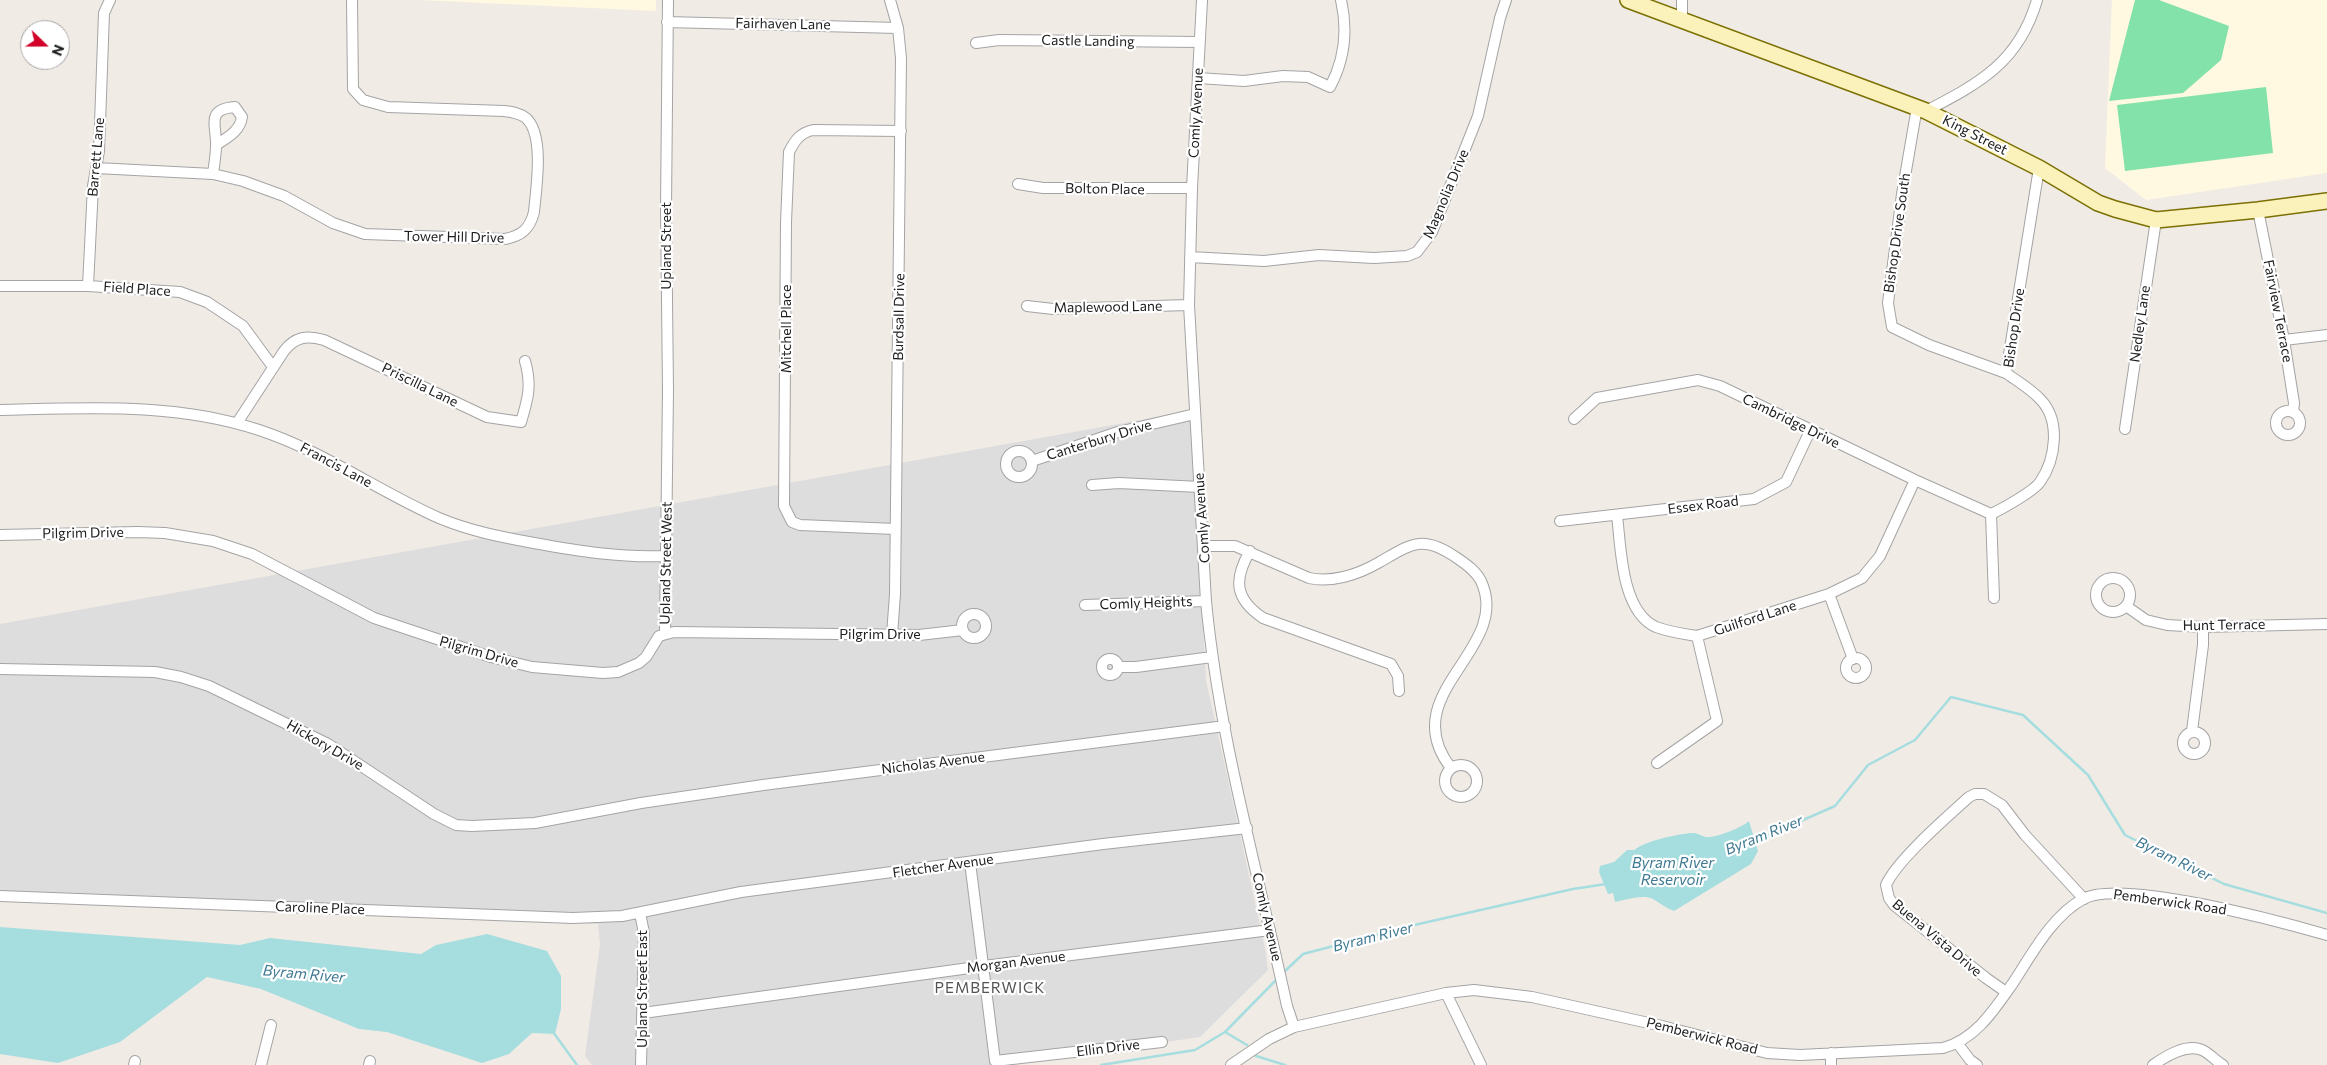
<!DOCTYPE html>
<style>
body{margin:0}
#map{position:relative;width:2327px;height:1065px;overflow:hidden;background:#f1ebe6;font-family:Commissioner,sans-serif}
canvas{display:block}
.north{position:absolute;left:20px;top:20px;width:50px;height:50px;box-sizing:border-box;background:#fff;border:1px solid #a6a6a6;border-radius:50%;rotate:112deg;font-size:14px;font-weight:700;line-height:20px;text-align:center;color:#202020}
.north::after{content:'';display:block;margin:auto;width:18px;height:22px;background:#d00029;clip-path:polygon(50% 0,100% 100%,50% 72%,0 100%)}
</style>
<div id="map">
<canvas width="2327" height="1065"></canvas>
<div class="north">N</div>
</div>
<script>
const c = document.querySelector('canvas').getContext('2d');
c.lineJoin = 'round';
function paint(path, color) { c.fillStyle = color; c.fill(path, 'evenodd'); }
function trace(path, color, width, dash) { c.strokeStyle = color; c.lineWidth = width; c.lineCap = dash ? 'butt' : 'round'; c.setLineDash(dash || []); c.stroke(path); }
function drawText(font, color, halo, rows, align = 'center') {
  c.font = font + ' Commissioner,sans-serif'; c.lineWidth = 4.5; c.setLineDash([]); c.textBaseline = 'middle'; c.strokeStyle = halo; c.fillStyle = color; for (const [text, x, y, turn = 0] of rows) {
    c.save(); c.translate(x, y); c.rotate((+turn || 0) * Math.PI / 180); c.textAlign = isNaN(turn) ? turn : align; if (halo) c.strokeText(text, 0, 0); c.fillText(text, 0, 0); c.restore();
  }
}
const residential = new Path2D(`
 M1191,411L1206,680L1265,948L1268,970L1200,1037L1009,1065H592L585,1056L600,944L598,924L0,891V624Z`);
const education = new Path2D(`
 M420,0H656V11Z
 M2112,0H2327V173L2146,200L2105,168Z`);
const pitch = new Path2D(`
 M2135,0H2159L2229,26L2221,60L2183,93L2109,101Z
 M2266,87L2273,153L2125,171L2117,105Z`);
const water = new Path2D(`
 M1749,821L1758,851L1751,864L1674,911C1666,908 1660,903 1653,899C1642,894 1626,900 1615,902L1613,893L1608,894L1599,872L1600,866L1614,862L1627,850H1635C1640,842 1684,832 1695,833C1700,834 1704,838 1710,837C1720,836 1741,828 1749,821Z
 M0,927L240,945L270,938L421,954L436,945L487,934L547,951L561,976V1009L555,1034L532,1033L509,1054L482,1063L387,1032L359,1029L261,989L207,977L120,1042L58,1063L0,1054Z`);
const stream = new Path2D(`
 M1753,842L1835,806L1868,765L1915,740L1951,697L2023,715L2088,775L2125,835L2224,884L2327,913
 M1283,973L1303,954L1410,926L1573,889L1606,884
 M553,1032L577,1065
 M1225,1032L1247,1045
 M1256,1056L1285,1065
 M1101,1065L1195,1050L1225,1032L1277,979`);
const minor = new Path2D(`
 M890,0L898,28L901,58L895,594L892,635
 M1202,0L1192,188L1189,305L1206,601C1219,738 1258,872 1287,1006L1294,1027
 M1682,20V0
 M667,22L898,28
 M976,43L999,40L1200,42
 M1198,78L1244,81L1283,76L1308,77L1330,87C1345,59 1348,31 1341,0
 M1917,107L1902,194L1888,303L1892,327L1929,345L2006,373
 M1926,111C1980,83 2019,62 2037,0
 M96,168L213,174L243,181L284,196L333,223L365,234L505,239C521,236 530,229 534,212C536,189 545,135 526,118C520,113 512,112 504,111L388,107L363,100L353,89L352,0
 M213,174C214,165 216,155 216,146C217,126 205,109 235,107L242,117C240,131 228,137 216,145
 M1018,184L1043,188H1192
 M2258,210L2284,340L2294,403L2293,412
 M1190,257L1264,261L1319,255L1374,258L1407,256L1417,252L1432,232L1478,116L1500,18L1506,0
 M0,286H88L180,292L207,302L243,326L273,367
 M88,286L93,186L99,151L104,13L110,0
 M1027,306L1053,309L1189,305
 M2284,340L2327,335
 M0,410C87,408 175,402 259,430C323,451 378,491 439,518C470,531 501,537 534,543C578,551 621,558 666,556
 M2276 423a12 12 0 1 1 24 0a12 12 0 1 1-24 0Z
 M1574,419L1597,398L1698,380L1720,386L1915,480L1991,514C2002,509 2034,491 2040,482C2056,459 2061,420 2040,399C2031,389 2017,381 2006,373L2039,168
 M237,423L284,351C295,337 306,335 324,340L487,417L521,422C528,399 532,385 525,361
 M2125,429L2156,220
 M1006 464a13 13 0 1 1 26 0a13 13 0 1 1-26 0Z
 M1032,461L1118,432L1195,414
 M1092,485L1119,483L1200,487
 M1991,514L1994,598
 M1617,515C1621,548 1621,611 1656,627C1669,632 1684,634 1697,636L1829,594L1862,578L1880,556L1915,480
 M1560,521L1754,499L1786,482L1810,431
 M895,529L800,525L792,522L784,506L786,222L789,152C795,140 800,133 813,130L901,131
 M0,535L138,532L165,533L213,541L252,554L374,618L491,657L532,667L603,673L618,672L639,663L646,657L659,636L674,632L919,635L963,630
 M1203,546H1235L1309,578C1331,583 1357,575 1378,563C1410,545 1421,533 1457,558C1466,564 1476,571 1481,581C1513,650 1393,693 1451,768
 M1250,551C1233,580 1235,599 1263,618L1391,664L1398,676L1399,691
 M2096 595a17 17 0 1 1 34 0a17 17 0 1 1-34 0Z
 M1829,594L1853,659
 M1085,605L1206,601
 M2126,606L2146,620L2167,625L2203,627L2327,624
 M962 626a12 12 0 1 1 24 0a12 12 0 1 1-24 0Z
 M665,634L668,391L666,207L668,0
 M1846 668a10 10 0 1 1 20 0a10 10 0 1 1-20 0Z
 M1102 667a8 8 0 1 1 16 0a8 8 0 1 1-16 0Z
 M1118,667H1136L1212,657
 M0,669L155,672L181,677L209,686L328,744L434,814L456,825L472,826L535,823L641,803L763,785L1225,726
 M2192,731L2203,645V627
 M2183 743a11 11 0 1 1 22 0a11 11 0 1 1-22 0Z
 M1657,763L1717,721L1697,636
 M1445 781a16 16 0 1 1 32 0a16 16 0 1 1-32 0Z
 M970,862L995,1061L1162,1042
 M0,896L573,918L622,916L741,892L1103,844L1247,828
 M640,913L644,933L641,1065
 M2006,992L1986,978L1894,905L1889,898L1886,885C1897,860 1947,817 1969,797L1975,794H1984L2002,805L2025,835L2084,899
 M1446,993L1481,1065
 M643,1013L984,966L1270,930
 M1958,1044L1970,1060L1977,1065
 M134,1065L135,1061
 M261,1065L271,1025
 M369,1065L370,1061
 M1231,1065L1269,1039L1294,1027L1446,993L1474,990L1532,997L1662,1026L1767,1053L1800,1055L1943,1048C1976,1039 1994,1010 2013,983C2032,954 2052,916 2083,899C2121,878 2282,922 2327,935
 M1831,1065V1053
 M2153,1065C2166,1056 2188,1042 2204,1051C2211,1055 2216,1061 2223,1065`);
const secondary = new Path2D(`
 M1628,0L1926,111L2039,168L2098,203L2115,209L2156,220L2258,210L2327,201`);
const streetNames = [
 ["Fairhaven Lane",783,24,1],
 ["Castle Landing",1088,41,1],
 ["Comly Avenue",1196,113,-87],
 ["King Street",1975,135,27],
 ["Barrett Lane",96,157,-85],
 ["Bolton Place",1105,189,1],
 ["Magnolia Drive",1446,194,-67],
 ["Bishop Drive South",1897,233,-82],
 ["Tower Hill Drive",454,237,1],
 ["Upland Street",666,246,-90],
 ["Field Place",137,289,4],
 ["Maplewood Lane",1108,307,-1],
 ["Fairview Terrace",2278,311,79],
 ["Burdsall Drive",899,317,-89],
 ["Nedley Lane",2140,324,-82],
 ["Bishop Drive",2014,328,-82],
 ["Mitchell Place",786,329,-90],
 ["Priscilla Lane",420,385,26],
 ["Cambridge Drive",1791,421,26],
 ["Canterbury Drive",1099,440,-17],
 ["Francis Lane",336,465,28],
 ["Essex Road",1703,505,-7],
 ["Comly Avenue",1202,518,-94],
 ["Pilgrim Drive",83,533,-1],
 ["Upland Street West",666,563,-89],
 ["Comly Heights",1146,603,-2],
 ["Guilford Lane",1755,618,-18],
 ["Hunt Terrace",2224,625,-1],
 ["Pilgrim Drive",880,634],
 ["Pilgrim Drive",479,652,16],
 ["Hickory Drive",325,745,30],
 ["Nicholas Avenue",933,763,-7],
 ["Fletcher Avenue",943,866,-8],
 ["Pemberwick Road",2170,902,8],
 ["Caroline Place",320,908,2],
 ["Comly Avenue",1267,917,77],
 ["Buena Vista Drive",1937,938,40],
 ["Morgan Avenue",1016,962,-7],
 ["Upland Street East",642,989,-90],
 ["Pemberwick Road",1702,1036,14],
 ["Ellin Drive",1108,1048,-7]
];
const waterNames = [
 ["Byram River",1764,835,-22],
 ["Byram River",2174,859,26],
 ["Byram River",1673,863],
 ["Reservoir",1673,880],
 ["Byram River",1373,937,-14],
 ["Byram River",304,974,5]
];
const neighbourhoodNames = [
 ["PEMBERWICK",990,988]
];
paint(residential, '#dedddd');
paint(education, '#fff9e1');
paint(pitch, '#83e1aa');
paint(water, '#a6dddf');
trace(stream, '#a6dddf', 2.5);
trace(minor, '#a4a4a4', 12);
trace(secondary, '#7b7003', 18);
trace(minor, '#fff', 10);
trace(secondary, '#fbf1ba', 15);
drawText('14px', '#202020', '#fff', streetNames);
drawText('italic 15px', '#3f7992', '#fff', waterNames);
c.letterSpacing = '1px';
drawText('15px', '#535353', '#fff', neighbourhoodNames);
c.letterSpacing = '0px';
</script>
